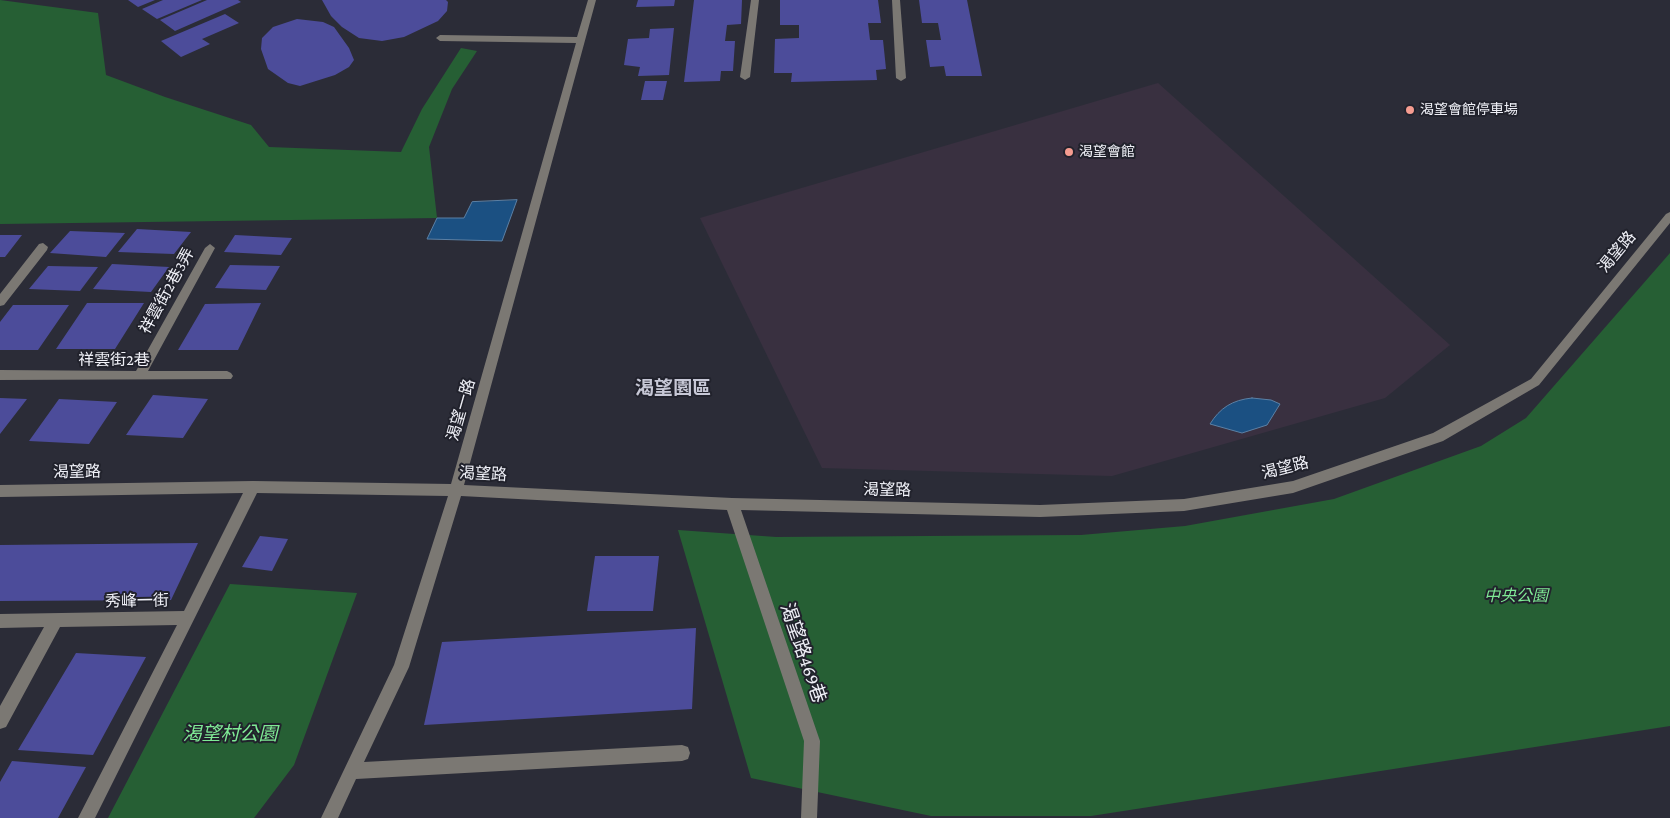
<!DOCTYPE html>
<meta charset="utf-8">
<style>
body{margin:0}
canvas{display:block;background:#2b2c37}
</style>
<canvas width="1670" height="818"></canvas>
<script>
const c = document.querySelector('canvas').getContext('2d');
c.lineJoin = 'round';
function paint(path, color) { c.fillStyle = color; c.fill(path, 'evenodd'); }
function trace(path, color, width, dash) { c.strokeStyle = color; c.lineWidth = width; c.lineCap = dash ? 'butt' : 'round'; c.setLineDash(dash || []); c.stroke(path); }
function drawText(font, color, halo, rows, align = 'center') {
  c.font = font + ' "Crimson Pro","Noto Sans TC",serif'; c.lineWidth = 4; c.setLineDash([]); c.textBaseline = 'middle'; c.strokeStyle = halo; c.fillStyle = color; for (const [text, x, y, turn = 0] of rows) {
    c.save(); c.translate(x, y); c.rotate((+turn || 0) * Math.PI / 180); c.textAlign = isNaN(turn) ? turn : align; if (halo) c.strokeText(text, 0, 0); c.fillText(text, 0, 0); c.restore();
  }
}
const commercial = new Path2D(`
 M1158,83L1450,345L1385,398L1112,476L822,468L700,218Z`);
const green = new Path2D(`
 M0,0L98,13L106,75L165,97L251,125L269,147L401,152L422,109L461,48L477,51L452,89L429,147L437,218L0,224Z
 M1670,253V726L1091,816H931L751,778L678,530L776,537L1081,535L1185,526L1334,499L1481,446L1526,418Z
 M230,584L357,593L294,765L254,818H108Z`);
const water = new Path2D(`
 M517,200L502,241L427,239L437,218H464L472,202Z
 M1252,398L1271,400L1280,404L1267,425L1242,433L1210,424C1220,408 1232,400 1252,398Z`);
const building = new Path2D(`
 M128,0H155L138,7Z
 M163,0H202L157,19L142,9Z
 M207,0H238L241,2L175,31L160,20Z
 M322,0H446L448,2L447,11L438,21L404,37L382,41L359,38L342,27L331,16Z
 M638,0H675L674,6L636,7Z
 M694,0H742L741,24L727,25L725,41H735L733,71H721L720,81L684,82Z
 M780,0H878L881,23H868L870,40H883L886,69L876,70L877,80L791,82L792,73H774L775,39L799,38V25H780Z
 M919,0H967L982,76H946L944,66L930,67L926,40H941L938,23H922Z
 M225,14L239,23L202,39L210,44L181,57L161,41Z
 M297,19L323,22L334,27L349,48L354,60L349,67L335,75L300,86L288,83L268,69L261,49L262,38L273,27Z
 M674,28L669,75L638,76L640,67L624,65L628,39L649,38L650,29Z
 M645,81H667L663,100H641Z
 M137,229L191,232L174,254L118,252Z
 M70,231L125,233L106,257L50,253Z
 M0,235H22L5,257H0Z
 M235,235L292,238L281,255L224,252Z
 M112,264L169,267L151,292L93,289Z
 M230,265L280,266L266,290L215,288Z
 M48,266L98,267L80,291L29,289Z
 M87,303H144L115,349H56Z
 M261,303L238,350H178L205,304Z
 M13,305H69L38,350H0V322Z
 M153,395L208,399L183,438L126,435Z
 M0,398L27,399L0,434Z
 M59,399L117,402L89,444L29,441Z
 M260,536L288,539L272,571L242,567Z
 M198,543L171,600L0,601V545Z
 M595,556H659L653,611H587Z
 M696,628L692,709L424,725L442,642Z
 M76,653L146,657L93,755L18,750Z
 M12,761L86,767L58,818H0V782Z`);
const minor = new Path2D(`
 M588,0H596L464,485L732,498L1040,505L1184,499L1293,481L1433,433L1531,379L1666,214L1670,212V223L1539,385L1443,441L1293,493L1184,511L1040,517L741,510L820,741L817,818H801L804,741L727,510L461,496L409,667L364,762L682,745L688,747L690,753L688,759L682,761L356,779L338,818H321L394,665L448,496L257,493L95,818H78L177,625L60,627L6,727L0,729V706L44,627L0,628V614L184,611L243,493L0,497V485L253,481L451,484L576,43L440,41L436,38L440,35L577,37Z
 M751,0H759L750,77L745,80L740,77Z
 M892,0H900L906,78L901,81L896,78Z
 M43,243L48,247L47,250L4,305L0,306V294L39,244Z
 M210,244L215,248L148,371H227L231,373L233,376L231,379L0,380V370L136,371L205,248Z`);
const markers = [
 [1410,110,5,"#f59c90"],
 [1069,152,5,"#f59c90"]
];
const farPoinames = [
 ["渴望會館停車場",1420,110],
 ["渴望會館",1079,152]
];
const streetNames = [
 ["渴望路",1617,252,-50],
 ["祥雲街2巷3弄",167,291,-61],
 ["祥雲街2巷",114,360],
 ["渴望一路",461,410,-74],
 ["渴望路",1285,468,-14],
 ["渴望路",77,472,-1],
 ["渴望路",483,474,3],
 ["渴望路",887,490,1],
 ["秀峰一街",137,601,-1]
];
const parkNames = [
 ["中央公園",1516,596]
];
const quarterNames = [
 ["渴望園區",673,388]
];
const nearStreetnames = [
 ["渴望路469巷",803,653,71]
];
const nearParknames = [
 ["渴望村公園",230,734]
];
paint(commercial, '#393040');
paint(green, '#265f34');
paint(water, '#1b5082');
trace(water, '#5b80a5', 1);
paint(building, '#4c4c9a');
paint(minor, '#7b7873');
for (const [x, y, r, color] of markers) { const dot = new Path2D(); dot.arc(x, y, r, 0, 2 * Math.PI); c.fillStyle = color; c.fill(dot); trace(dot, '#21222c', 2); }
drawText('14px', '#eff0f7', '#21222c', farPoinames, 'left');
drawText('16px', '#eff0f7', '#21222c', streetNames);
drawText('italic 16px', '#7fea95', '#21222c', parkNames);
drawText('bold 19px', '#c7c8d6', '#21222c', quarterNames);
drawText('19px', '#eff0f7', '#21222c', nearStreetnames);
drawText('italic 19px', '#7fea95', '#21222c', nearParknames);
</script>
